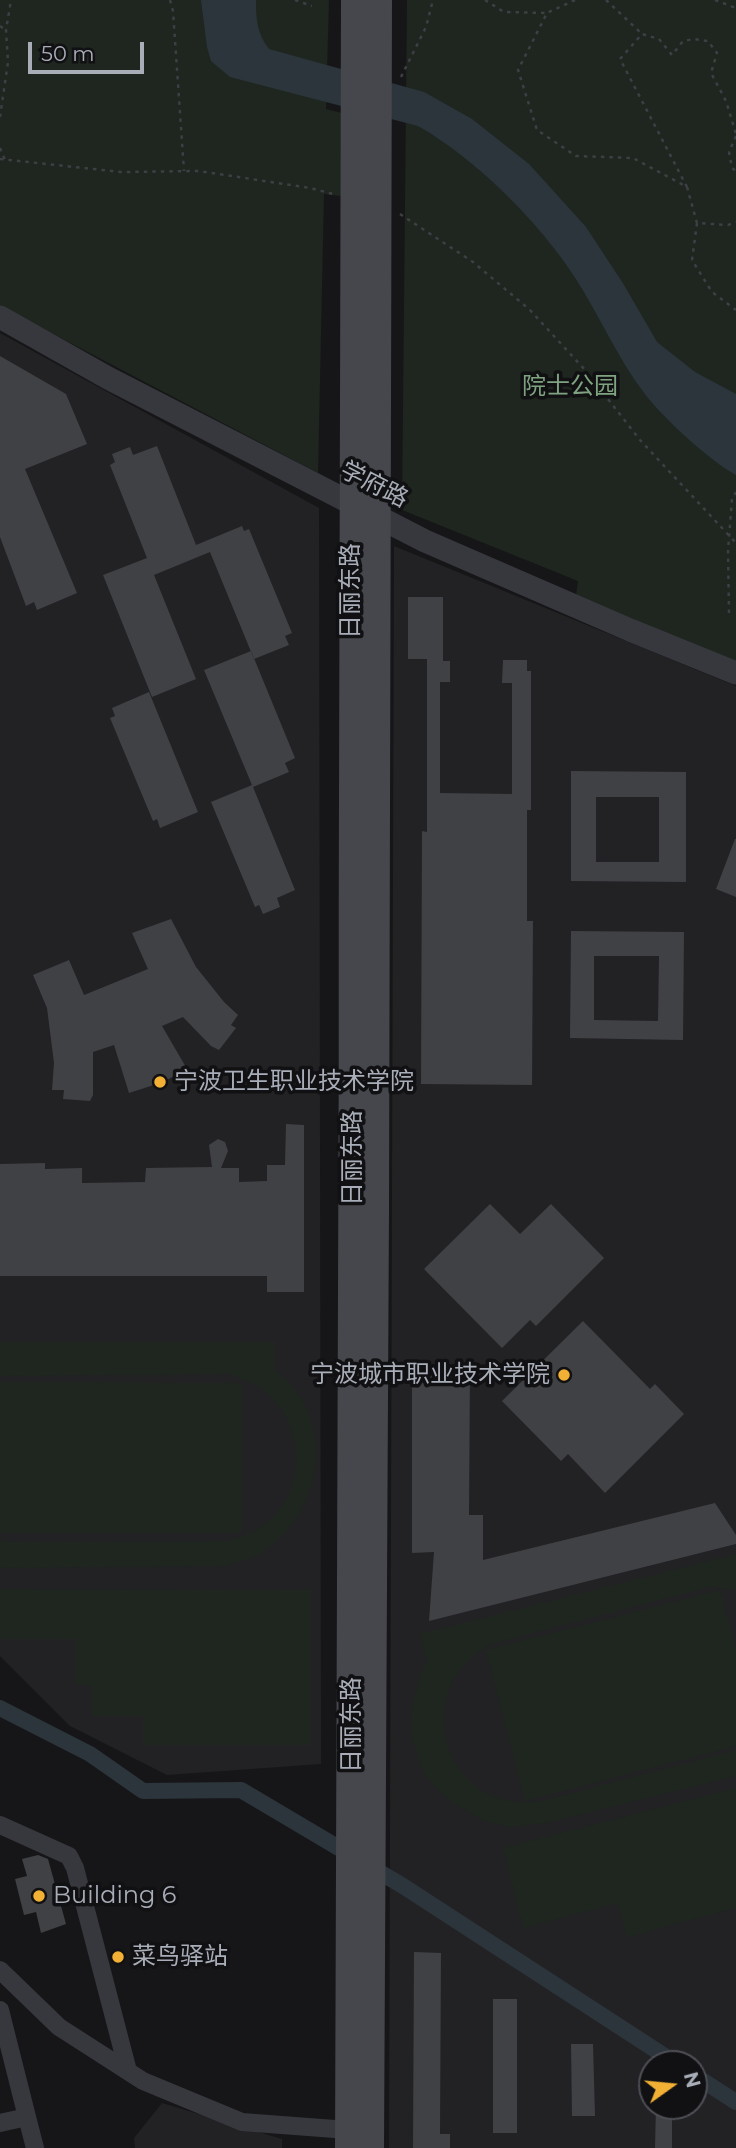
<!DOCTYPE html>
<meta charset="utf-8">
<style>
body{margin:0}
#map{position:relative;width:736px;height:2148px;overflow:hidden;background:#161618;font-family:Montserrat,sans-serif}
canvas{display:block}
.north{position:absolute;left:638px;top:2050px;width:70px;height:70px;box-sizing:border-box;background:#111113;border:2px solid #4d4f55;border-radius:50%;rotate:75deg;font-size:19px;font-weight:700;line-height:28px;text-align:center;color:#a8adb8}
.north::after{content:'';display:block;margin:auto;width:24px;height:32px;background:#f2b134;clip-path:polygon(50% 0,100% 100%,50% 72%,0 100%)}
.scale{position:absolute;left:28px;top:42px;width:116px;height:32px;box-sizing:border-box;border:4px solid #a8adb8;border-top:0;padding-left:9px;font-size:21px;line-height:24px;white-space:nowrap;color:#a8adb8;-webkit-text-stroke:5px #111113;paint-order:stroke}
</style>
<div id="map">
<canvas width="736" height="2148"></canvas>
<div class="north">N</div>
<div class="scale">50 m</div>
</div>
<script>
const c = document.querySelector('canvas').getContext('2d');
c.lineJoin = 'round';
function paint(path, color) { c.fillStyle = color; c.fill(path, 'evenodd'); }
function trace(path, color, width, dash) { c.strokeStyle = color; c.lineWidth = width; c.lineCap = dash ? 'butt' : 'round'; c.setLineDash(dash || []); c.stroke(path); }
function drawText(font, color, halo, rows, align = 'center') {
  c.font = font + ' Montserrat,"Noto Sans SC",sans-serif'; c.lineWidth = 7; c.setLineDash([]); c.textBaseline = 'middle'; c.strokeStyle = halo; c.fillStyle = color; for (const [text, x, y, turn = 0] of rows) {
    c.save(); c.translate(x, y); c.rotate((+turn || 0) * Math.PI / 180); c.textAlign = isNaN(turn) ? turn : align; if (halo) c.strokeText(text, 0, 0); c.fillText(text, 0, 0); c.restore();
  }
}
const built = new Path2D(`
 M0,333L319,508L321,1764L167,1775L70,1726L0,1656Z
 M394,546L736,686V2148H389ZM652,2064H694V2106H652Z
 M162,2103L282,2139V2148H135L134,2138Z`);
const green = new Path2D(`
 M0,0H329L326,109L342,113L341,196L324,194L318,473L0,306Z
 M407,0H736V661L576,596L578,581L402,510Z
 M0,1342H275V1370C280,1375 287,1379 291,1384C335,1436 317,1518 261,1553C250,1560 236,1562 225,1566L0,1568V1540L13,1542L224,1541C238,1538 252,1534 264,1525C305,1494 307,1433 271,1397C260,1385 245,1380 229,1374L0,1376Z
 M0,1382L241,1383V1533H0Z
 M736,1554V1590L710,1587L494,1643C404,1685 443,1817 541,1801L736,1750V1776L545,1823L509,1827L485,1821L453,1803L439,1791L425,1775L416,1751L411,1732L412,1711L420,1675L427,1661L420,1634Z
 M0,1589L311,1590V1745H143V1716H92V1685H75V1639H0Z
 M720,1590L736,1651V1746L525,1801L486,1650Z
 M736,1788V1908L627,1937L618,1903L523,1928L503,1848Z`);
const water = new Path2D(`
 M201,0H256C256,19 257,34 269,49L424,92L472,119L529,164L586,227L624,285L657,342L695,372L736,394V475C710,461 663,418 645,394C617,358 599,314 574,276C538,221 475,158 418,126L230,77L211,61L207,47Z`);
const canal = new Path2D(`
 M0,1708L90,1754L143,1791L241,1790L403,1886L677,2064
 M694,2075L736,2102`);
const building = new Path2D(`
 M0,356L66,394L87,444L25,469L77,593L37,610L34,602L26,606L0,537Z
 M157,446L196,545L242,526L244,531L249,529L292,633L285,636L289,645L254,659L210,552L154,575L196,679L152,697L103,575L147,558L110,465L115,462L112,454L130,447L133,455Z
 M408,597H443V661H450V682H440V793L512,794V683H502L503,660H527V671H531V810H527V921H533L532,1085L421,1084L422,831L427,832V659H408Z
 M251,651L295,758L285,763L289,772L253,787L295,890L277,898L280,907L263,914L259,905L255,907L211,802L252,785L204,670Z
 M149,692L198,812L160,828L157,819L153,821L110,718L115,716L112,708Z
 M571,771L686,772V882L571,881ZM596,797H659V862H596Z
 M735,839H736V897L716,889Z
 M171,919L196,967L224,1002L238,1015L231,1025L236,1028L219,1050L211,1046L183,1017L162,1026L187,1069L163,1082L129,1093L114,1045L93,1052V1095L90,1101L63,1099L64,1090H52L54,1063L47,1008L33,975L69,960L84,995L148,969L132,933Z
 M571,931L684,932L683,1040L570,1038ZM594,956H659L658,1021L594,1020Z
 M286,1124L304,1125V1292H267V1276H0V1164L45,1163V1169L82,1168V1183L145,1182L146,1168L212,1167L209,1145L218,1139L225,1142L228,1151L221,1168H239V1182L267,1181V1165H285Z
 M490,1204L520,1234L551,1204L604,1258L536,1326L530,1320L502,1348L424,1269Z
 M583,1321L650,1389L655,1384L684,1414L605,1493L568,1454L561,1461L502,1401Z
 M412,1366H470L469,1515H483V1560L715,1503L736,1535V1544L429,1621L434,1552L412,1553Z
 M38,1855L48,1859L66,1924L41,1933L36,1912L24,1915L15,1879L27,1876L22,1859Z
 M414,1952L441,1953L440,2134H450V2148H413Z
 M493,1999H517V2133H493Z
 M571,2044H593L595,2116H572Z
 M656,2106L672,2109V2148H655Z`);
const path = new Path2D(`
 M170,0L173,11L184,171
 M295,0L312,6
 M485,0L504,12L547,13
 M575,0L547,13L518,70L537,130L576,156L633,158L687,187L697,223L728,225L736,222
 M606,0L642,34
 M715,0L736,8
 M0,26L6,30
 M401,77L426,27L433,0
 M0,117L8,62L6,30L11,0
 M736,136L729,152L732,168L736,171
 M0,148L5,160
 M0,159L121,172L199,171L310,188L333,194
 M687,187L620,59L642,34L659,39L672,55L683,41L694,39L708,41L717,53L711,73L726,101L736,134
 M400,214L473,262L530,310L586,371L640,440L736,543
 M697,223L692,260L712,292L736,310
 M729,613L728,551L732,499L736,492`);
const minor = new Path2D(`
 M0,1825L69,1856L75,1868L128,2071
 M0,1970L59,2027L143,2081L242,2122L348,2130
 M0,2010L27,2117
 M0,2123L27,2117L35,2148`);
const tertiary = new Path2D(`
 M0,317L108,378L425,541L630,630L736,673`);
const secondary = new Path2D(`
 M348,2148C355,1432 349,716 354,0
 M371,2148L376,1211L379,0`);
const markers = [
 [160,1082,7,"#f2b134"],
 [564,1375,7,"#f2b134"],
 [39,1896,7,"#f2b134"],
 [118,1957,7,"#f2b134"]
];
const parkNames = [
 ["院士公园",570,387]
];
const streetNames = [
 ["学府路",374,485,27],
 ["日丽东路",351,591,-90],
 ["日丽东路",353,1158,-90],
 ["日丽东路",352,1725,-90]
];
const poiNames = [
 ["宁波卫生职业技术学院",174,1082],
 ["宁波城市职业技术学院",550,1375,"right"],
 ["Building 6",53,1896],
 ["菜鸟驿站",132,1957]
];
paint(built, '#222225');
paint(green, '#1e261f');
paint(water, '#2c353c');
trace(canal, '#2c353c', 16);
paint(building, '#404145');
trace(path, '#3d3f44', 2.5, [3.5, 5]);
trace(minor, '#37383d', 18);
trace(tertiary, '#37383d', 23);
trace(secondary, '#45474d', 26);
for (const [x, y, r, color] of markers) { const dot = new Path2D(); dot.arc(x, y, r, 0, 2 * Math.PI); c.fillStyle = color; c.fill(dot); trace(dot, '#111113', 2.5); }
drawText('24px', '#7fa381', '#111113', parkNames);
drawText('24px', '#a8adb8', '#111113', streetNames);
drawText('24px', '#a8adb8', '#111113', poiNames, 'left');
</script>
